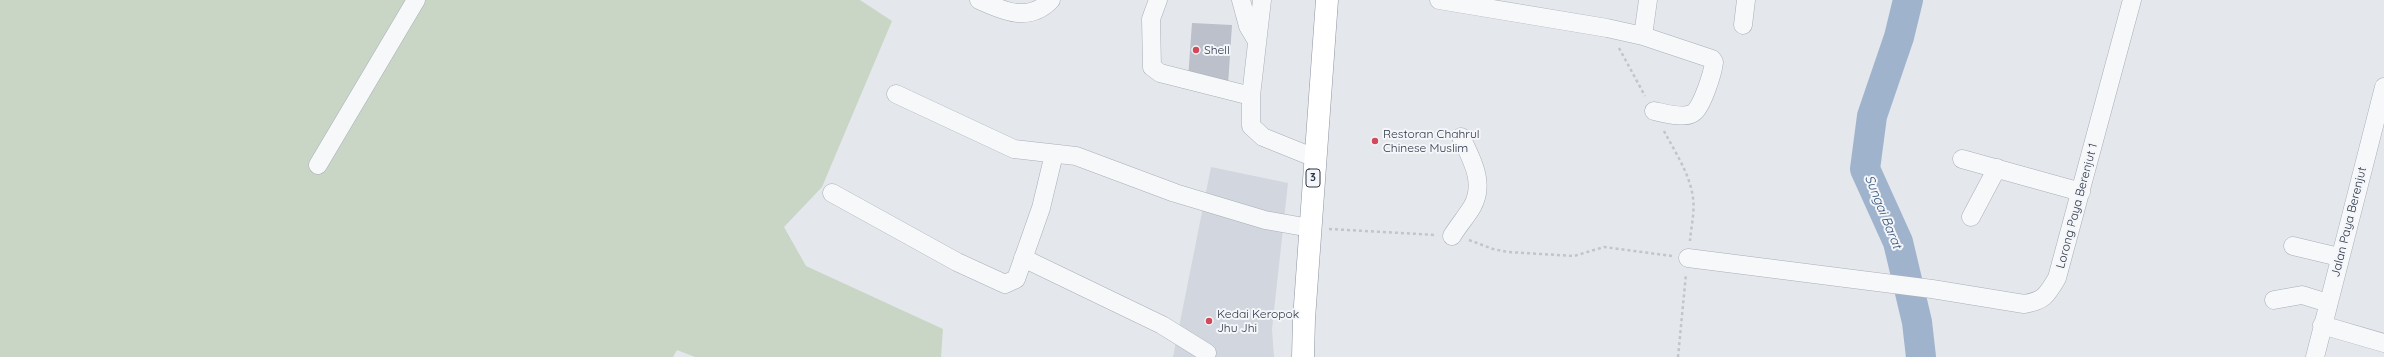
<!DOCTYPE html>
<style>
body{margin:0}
canvas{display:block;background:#e4e7ec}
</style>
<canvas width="2384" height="357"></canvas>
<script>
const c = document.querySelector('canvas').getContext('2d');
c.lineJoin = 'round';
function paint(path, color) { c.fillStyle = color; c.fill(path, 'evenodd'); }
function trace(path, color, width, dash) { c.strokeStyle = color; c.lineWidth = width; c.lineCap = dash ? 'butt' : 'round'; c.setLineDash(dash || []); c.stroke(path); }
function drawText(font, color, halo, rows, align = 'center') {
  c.font = font + ' Quicksand,sans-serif'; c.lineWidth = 4; c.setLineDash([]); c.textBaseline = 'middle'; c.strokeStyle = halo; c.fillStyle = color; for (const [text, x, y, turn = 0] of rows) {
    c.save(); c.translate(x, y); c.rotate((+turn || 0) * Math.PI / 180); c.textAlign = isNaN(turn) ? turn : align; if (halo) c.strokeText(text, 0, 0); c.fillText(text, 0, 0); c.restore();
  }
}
const built = new Path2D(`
 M1211,167L1288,183L1272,329L1274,357H1173Z`);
const green = new Path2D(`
 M0,0H860L892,21L822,187L784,227L806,266L943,329L941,357H695L677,350L673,357H0Z`);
const river = new Path2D(`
 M1908,0L1899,37L1872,116L1865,169L1898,242L1917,322L1921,357`);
const building = new Path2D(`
 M1192,23L1232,25L1228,85L1188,79Z`);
const path = new Path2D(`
 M1619,48L1645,96
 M1664,131C1675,152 1690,174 1693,198C1695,212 1691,227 1690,241
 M1329,229L1436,235
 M1469,240L1493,249L1508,252L1574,256L1604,247L1672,256
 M1678,357L1686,274`);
const minor = new Path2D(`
 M979,0C1003,11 1029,23 1051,0
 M1158,0L1151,19L1152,67L1160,73L1251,96
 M1241,0L1248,26L1257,41
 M1262,0L1251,96V126L1263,137L1315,158
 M1439,0L1607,28L1643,36L1712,59L1714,62C1713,72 1702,108 1693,113C1684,119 1664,113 1654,111
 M1743,25L1746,0
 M1643,36L1648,0
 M896,94L1014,149L1076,156L1175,193L1265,220L1310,228
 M1962,159L2081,192
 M318,165L416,0
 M832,193L957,262L1005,284L1016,279L1041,208L1054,154
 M1971,217L1997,168
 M1452,236C1458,226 1466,217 1472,207C1486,183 1471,158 1461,137
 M2293,246L2339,257
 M1023,258L1162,325L1207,353
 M1688,258L1932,289L2024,304C2044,301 2047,295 2057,278L2132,0
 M2274,300L2302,295L2328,303
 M2322,325L2384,343
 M2315,357L2384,87`);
const highway = new Path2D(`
 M1303,357L1304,319L1327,0`);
const markers = [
 [1196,50,4,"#d1495b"],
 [1375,141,4,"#d1495b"],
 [1209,321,4,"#d1495b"]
];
const shields = [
 [1313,178,14]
];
const shieldNames = [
 ["3",1313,178]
];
const poiNames = [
 ["Shell",1204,50],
 ["Restoran Chahrul",1383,134],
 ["Chinese Muslim",1383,148],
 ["Kedai Keropok",1217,314],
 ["Jhu Jhi",1217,328]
];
const streetNames = [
 ["Lorong Paya Berenjut 1",2077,206,-75],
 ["Jalan Paya Berenjut",2349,222,-76]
];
const waterNames = [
 ["Sungai Barat",1883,212,68]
];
paint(built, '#d2d6de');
paint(green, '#c9d6c5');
trace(river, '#9fb4cc', 30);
paint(building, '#bbc0ca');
trace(minor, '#a9aeb7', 19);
trace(highway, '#8b94a3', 23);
trace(path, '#c2c5cb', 2.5, [3, 3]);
trace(minor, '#f7f8fa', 18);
trace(highway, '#fff', 22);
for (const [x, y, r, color] of markers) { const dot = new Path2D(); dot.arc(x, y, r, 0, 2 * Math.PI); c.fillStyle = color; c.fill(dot); trace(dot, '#f4f6f9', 1.5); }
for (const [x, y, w] of shields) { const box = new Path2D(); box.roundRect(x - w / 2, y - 9, w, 18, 3); c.fillStyle = '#f4f6f9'; c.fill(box); trace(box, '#2b3445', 1); }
drawText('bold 11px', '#2b3445', null, shieldNames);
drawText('12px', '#2b3445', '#f4f6f9', poiNames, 'left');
drawText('12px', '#2b3445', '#f4f6f9', streetNames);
drawText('italic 13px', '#34527a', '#f4f6f9', waterNames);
</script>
